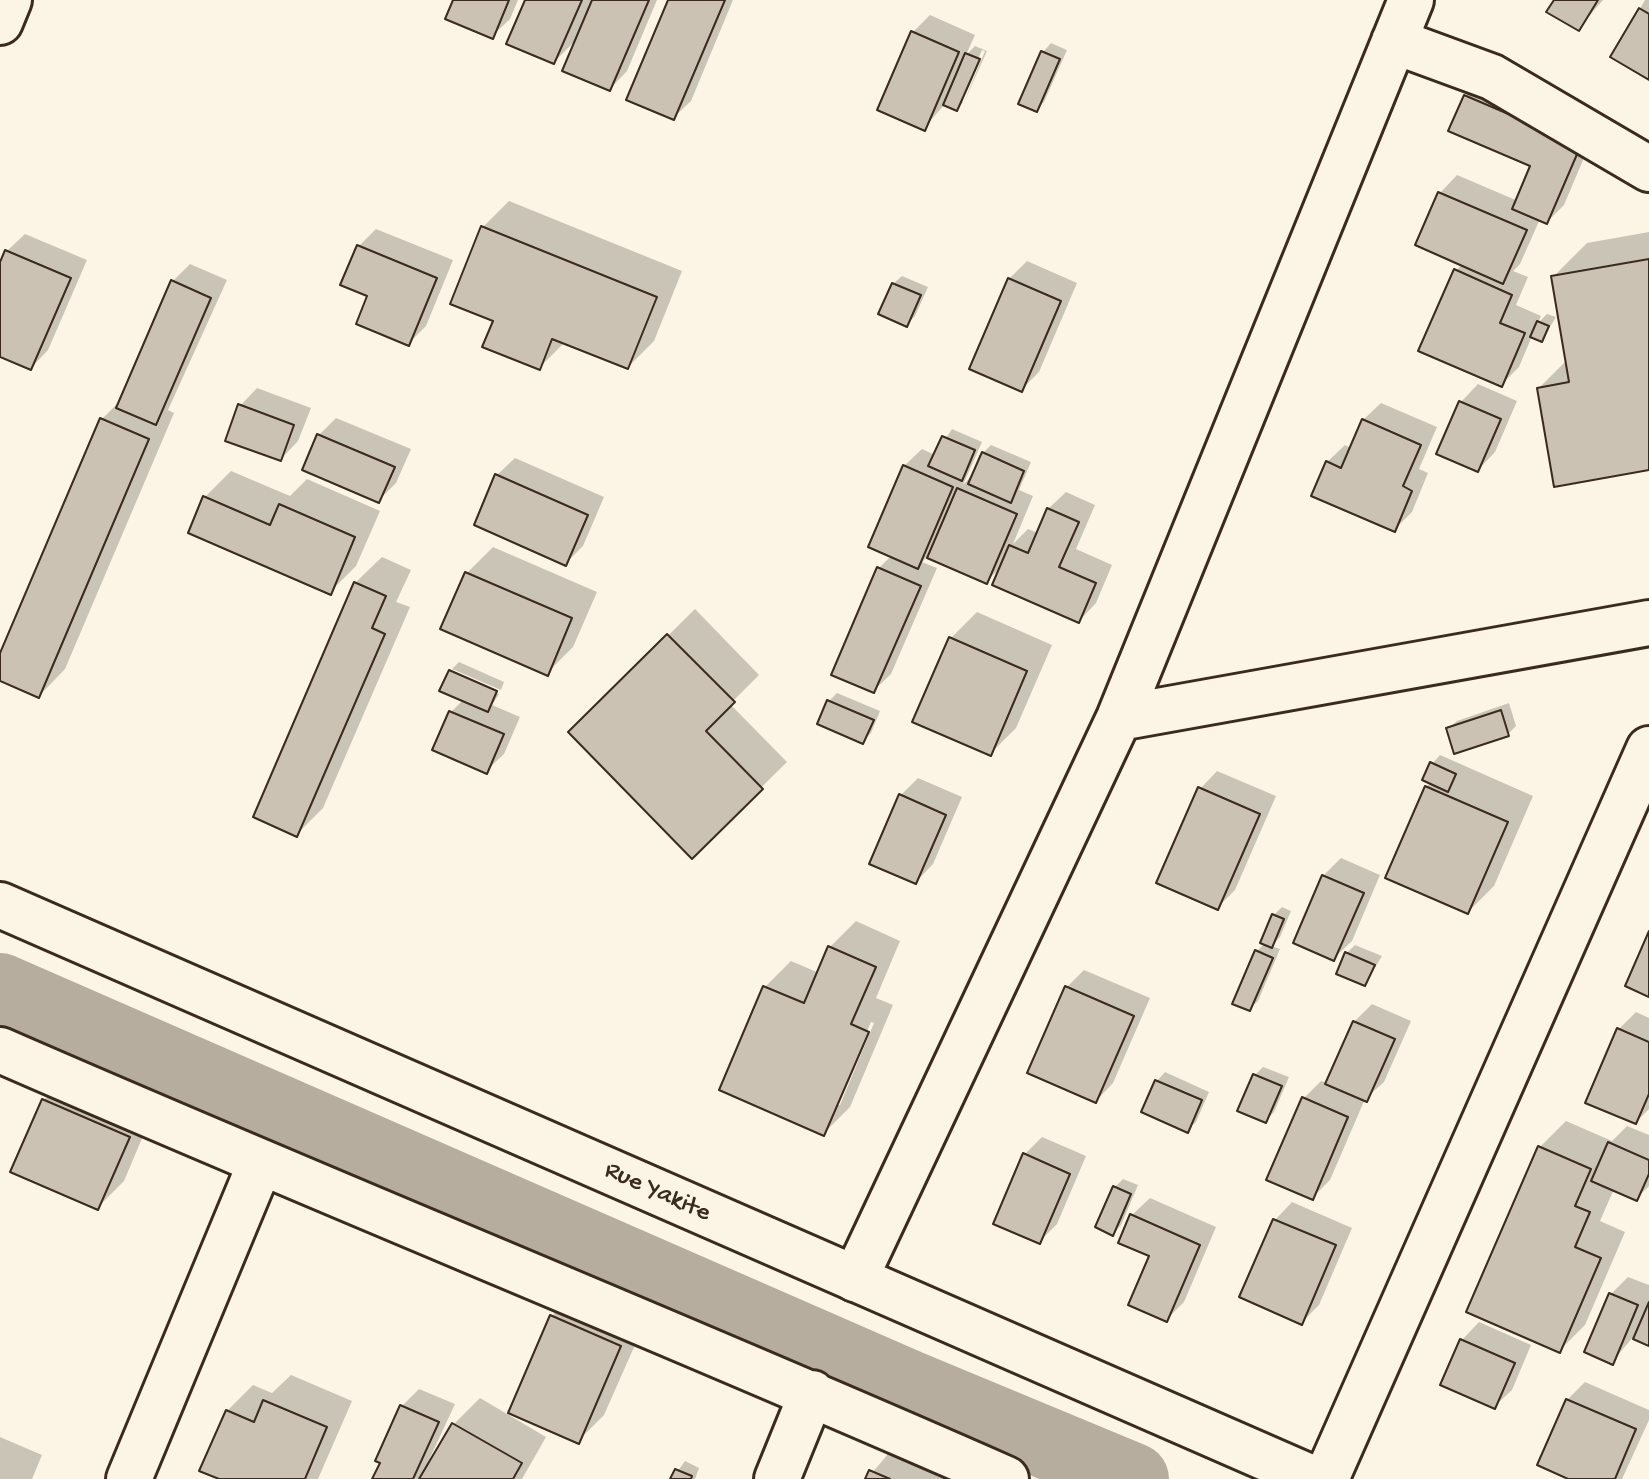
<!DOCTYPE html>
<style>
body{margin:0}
canvas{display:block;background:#fcf5e5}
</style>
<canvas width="1649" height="1479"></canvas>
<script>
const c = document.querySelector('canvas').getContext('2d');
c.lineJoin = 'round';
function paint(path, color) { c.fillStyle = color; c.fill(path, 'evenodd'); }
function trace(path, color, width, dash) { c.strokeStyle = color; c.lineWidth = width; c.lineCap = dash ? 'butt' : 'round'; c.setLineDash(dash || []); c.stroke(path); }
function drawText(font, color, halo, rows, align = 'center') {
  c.font = font + ' "Gochi Hand",sans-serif'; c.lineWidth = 8; c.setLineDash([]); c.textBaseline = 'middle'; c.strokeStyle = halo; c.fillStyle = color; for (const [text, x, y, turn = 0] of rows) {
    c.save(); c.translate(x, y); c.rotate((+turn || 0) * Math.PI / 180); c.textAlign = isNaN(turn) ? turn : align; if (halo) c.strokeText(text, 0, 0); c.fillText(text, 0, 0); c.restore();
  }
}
const shadow = new Path2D(`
 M455,0H518L510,19L492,36Z
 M527,0H657L627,71L610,89L578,38L554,62Z
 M670,0H733L691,101L673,118Z
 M1556,0H1603L1578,29Z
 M1645,0H1649V77L1613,56Z
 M930,15L975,35L966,55L975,46L987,51L965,100L957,109L945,104L924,128L913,32ZM982,50L985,51L964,102H959Z
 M1051,43L1067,50L1044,102L1036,110L1043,52Z
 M1484,78L1597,127L1564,205L1547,222L1540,219L1520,264L1513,271L1528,277L1516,305L1541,316L1538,323L1547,314L1556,317L1542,340L1532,336L1519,367L1501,385L1456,271L1462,264L1440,193L1457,175L1518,201L1533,165L1451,130L1466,96Z
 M509,201L682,271L654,341L628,367L565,342L539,368L496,320L483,227Z
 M376,229L453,260L426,326L409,343L370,295L359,246Z
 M1649,232V468L1539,388L1567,360L1553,277L1587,243Z
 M25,234L87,260L48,350L31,368L0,355V267L7,251Z
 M1027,261L1077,283L1039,372L1022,389L1009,279Z
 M190,264L227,280L168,410L174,413L65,669L39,696L0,679V658L102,419L122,399L173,281Z
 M902,276L928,287L915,316L906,325L893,284Z
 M1478,384L1517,401L1495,452L1478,470L1439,453L1461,402Z
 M257,388L311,408L298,441L281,459L240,406Z
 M1381,403L1437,427L1419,469L1428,473L1412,512L1394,530L1327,462L1345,445L1351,448L1363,420Z
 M336,418L411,449L396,483L378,501L319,435Z
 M952,429L982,442L963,485L975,472L983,453L991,445L1031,462L1019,490L1033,496L1013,544L1028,529L1038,533L1048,509L1066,492L1095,505L1076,549L1112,565L1096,603L1079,621L1002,566L987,581L928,556L922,562L937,568L891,674L873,691L879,568L892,555L904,466L922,449L935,455Z
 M515,458L604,497L583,546L566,563L497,475Z
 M231,471L290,496L307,479L380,511L356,566L330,592L205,497Z
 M493,547L597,592L573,647L547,673L443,628L467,573Z
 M382,557L411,570L396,602L410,607L323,808L297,834L355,583Z
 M695,609L759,675L730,704L787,762L692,856L571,732Z
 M977,612L1052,645L1016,728L990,754L951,638Z
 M459,662L504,682L501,690L452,669Z
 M451,670L499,694L492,705L520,717L504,754L486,771L451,712L464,699L442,690Z
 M837,693L880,711L871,733L862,741L829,701Z
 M1509,703L1516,726L1508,734L1448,729L1457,721Z
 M1440,755L1533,796L1494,886L1468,912L1426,787L1431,782L1432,764Z
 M1217,771L1276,796L1235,890L1218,907L1200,789Z
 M918,778L962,797L933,864L916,882L901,795Z
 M1341,858L1380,875L1352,941L1334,958L1323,876Z
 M1282,907L1291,911L1280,937L1271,946L1280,949L1258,1001L1249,1009L1257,951L1265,943L1274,915Z
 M856,921L900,941L876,998L893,1005L850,1107L824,1133L765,987L791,961L819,973L830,947ZM871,1022L874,1023L840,1105H835Z
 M1355,945L1382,956L1365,984L1347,953Z
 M1084,970L1150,998L1113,1083L1096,1101L1067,987Z
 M1372,1004L1411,1021L1384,1082L1365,1099L1330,1180L1312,1198L1304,1098L1321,1081L1328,1083L1354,1022Z
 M1636,1012L1649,1018V1109L1636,1122L1618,1030Z
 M1263,1067L1289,1077L1274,1112L1265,1121L1255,1075Z
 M1165,1072L1209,1092L1196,1122L1187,1130L1157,1081Z
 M70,1074L154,1110L124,1181L98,1207L44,1100Z
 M1566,1121L1612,1141L1627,1126L1649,1135V1186L1636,1199L1614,1189L1600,1221L1625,1232L1585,1325L1559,1351L1540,1147Z
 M1042,1137L1086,1156L1057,1224L1039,1242L1025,1154Z
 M1123,1179L1138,1185L1121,1225L1113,1233L1114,1188Z
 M1150,1198L1216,1227L1184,1302L1166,1320L1151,1255L1132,1215Z
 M1292,1202L1352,1228L1319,1305L1302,1322L1275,1220Z
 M1628,1277L1649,1285V1344L1633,1337L1612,1362L1611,1294Z
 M578,1290L646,1320L604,1415L578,1441L552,1316Z
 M1479,1322L1531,1345L1512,1390L1494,1407L1442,1384L1462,1340Z
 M291,1375L352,1401L318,1479H224L227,1411L253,1385L272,1393Z
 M1585,1382L1649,1410V1420L1622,1479H1573L1567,1400Z
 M419,1389L455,1404L428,1462L430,1464L454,1424L480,1398L546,1437L522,1479H374L402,1406Z
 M0,1437L42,1455L32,1479H0Z
 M888,1454L946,1479H867Z
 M685,1461L699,1468L695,1479H672Z`);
const river = new Path2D(`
 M0,989L909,1386L1133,1479`);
const building = new Path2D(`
 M453,0H509L493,39L445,19Z
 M525,0H582L554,64L506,44Z
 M592,0H649L610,91L562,71Z
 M668,0H725L674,120L626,100Z
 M1554,0H1598L1579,31L1546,12Z
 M1639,8L1649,14V80L1610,57Z
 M911,31L959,52L925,131L877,110Z
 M1041,51L1060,59L1037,112L1018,104Z
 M965,53L980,59L957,111L943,105Z
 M1464,95L1581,145L1547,224L1512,209L1530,166L1448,131Z
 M1438,192L1527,230L1503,284L1415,245Z
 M481,226L657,297L628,369L552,339L540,370L482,347L493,321L450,304Z
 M357,245L437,278L409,346L356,324L367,296L340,285Z
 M5,250L71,278L31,370L0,357V262Z
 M1649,259V470L1554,487L1537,388L1569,382L1551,276Z
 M1454,269L1512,295L1500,323L1525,333L1502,387L1418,351Z
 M1008,278L1061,301L1022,392L969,369Z
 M171,280L211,298L156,425L116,408Z
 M892,283L921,295L907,327L878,314Z
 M1537,321L1549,326L1542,342L1530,337Z
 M1459,401L1501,419L1478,472L1436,454Z
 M238,404L294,425L281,461L225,441Z
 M100,418L149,439L39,698L0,681V653Z
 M1362,419L1421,445L1403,486L1412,491L1395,532L1311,496L1326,461L1341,468Z
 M317,434L395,467L379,503L302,470Z
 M942,436L975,450L962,481L928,466Z
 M982,452L1024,471L1011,503L968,484Z
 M903,465L953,487L918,569L868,547Z
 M495,474L588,515L566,566L474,525Z
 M957,488L1017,514L987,584L927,558Z
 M203,496L270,525L279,504L355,537L331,595L188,533Z
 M1047,508L1079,522L1059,567L1096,583L1079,623L992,585L1009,545L1028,553Z
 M877,567L921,586L874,693L831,675Z
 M465,572L572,618L548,676L440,629Z
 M354,582L386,596L372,628L385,634L297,837L253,817Z
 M667,634L735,702L706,731L763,789L692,859L568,732Z
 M949,637L1027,671L991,756L912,722Z
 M449,670L497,691L488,712L439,691Z
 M827,700L874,720L863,744L817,724Z
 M1501,710L1509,736L1454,754L1446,728Z
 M449,711L504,734L487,774L432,750Z
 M1430,762L1456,774L1448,792L1422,780Z
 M1425,786L1508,822L1468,914L1385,878Z
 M1198,787L1260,814L1218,910L1156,883Z
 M899,794L946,815L916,884L869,864Z
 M1322,875L1364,893L1334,961L1293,943Z
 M1272,914L1284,919L1272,948L1260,943Z
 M1649,931V997L1625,986Z
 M828,946L876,967L851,1024L869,1032L824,1136L719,1090L763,986L804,1003Z
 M1255,950L1273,958L1250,1011L1232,1004Z
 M1345,952L1375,965L1365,986L1336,974Z
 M1065,986L1134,1016L1096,1103L1027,1073Z
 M1353,1021L1395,1039L1367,1102L1325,1084Z
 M1617,1028L1649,1042V1094L1636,1124L1585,1103Z
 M1253,1074L1282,1086L1266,1123L1237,1111Z
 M1155,1080L1202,1100L1188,1133L1141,1112Z
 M1302,1097L1348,1117L1313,1200L1266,1180Z
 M42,1099L130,1137L98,1210L10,1172Z
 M1608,1142L1649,1160V1174L1637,1201L1591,1181Z
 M1538,1146L1591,1169L1575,1206L1590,1212L1575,1247L1601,1258L1560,1353L1466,1312Z
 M1023,1153L1070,1174L1040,1244L993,1224Z
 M1113,1186L1131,1194L1113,1236L1095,1227Z
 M1130,1214L1200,1245L1167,1322L1128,1305L1149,1256L1118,1243Z
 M1273,1219L1336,1245L1302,1325L1239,1297Z
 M1609,1293L1638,1305L1613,1365L1584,1352Z
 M1649,1302V1346L1633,1339Z
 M550,1315L621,1346L579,1444L508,1413Z
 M1460,1339L1515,1363L1495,1409L1440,1385Z
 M1566,1399L1636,1429L1615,1479H1568L1537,1465Z
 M263,1400L327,1427L305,1479H219L199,1471L226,1410L254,1422Z
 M400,1405L439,1422L413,1479H372L380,1463L375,1461Z
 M452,1423L522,1463L513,1479H419Z
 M675,1469L692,1476L691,1479H670Z
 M869,1470L890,1479H865Z`);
const minor = new Path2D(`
 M0,22L9,0
 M1394,41L1492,77L1649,169
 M1119,718L1649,623
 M0,1050C334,1196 673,1332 1006,1479
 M855,1279L1119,718L1411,0
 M129,1479L260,1164
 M777,1479L812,1393
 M1326,1479L1649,749`);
const major = new Path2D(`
 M0,905L1314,1479`);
const streetNames = [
 ["Rue Yakite",657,1193,24]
];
paint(shadow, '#0003');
trace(river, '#b7ad9e', 72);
paint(building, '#ccc2b3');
trace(building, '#3b2a1e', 2);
trace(minor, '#3b2a1e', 50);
trace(major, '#3b2a1e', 50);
trace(minor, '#fcf5e5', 44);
trace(major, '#fcf5e5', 44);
drawText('26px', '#3b2a1e', '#fcf5e5', streetNames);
</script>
